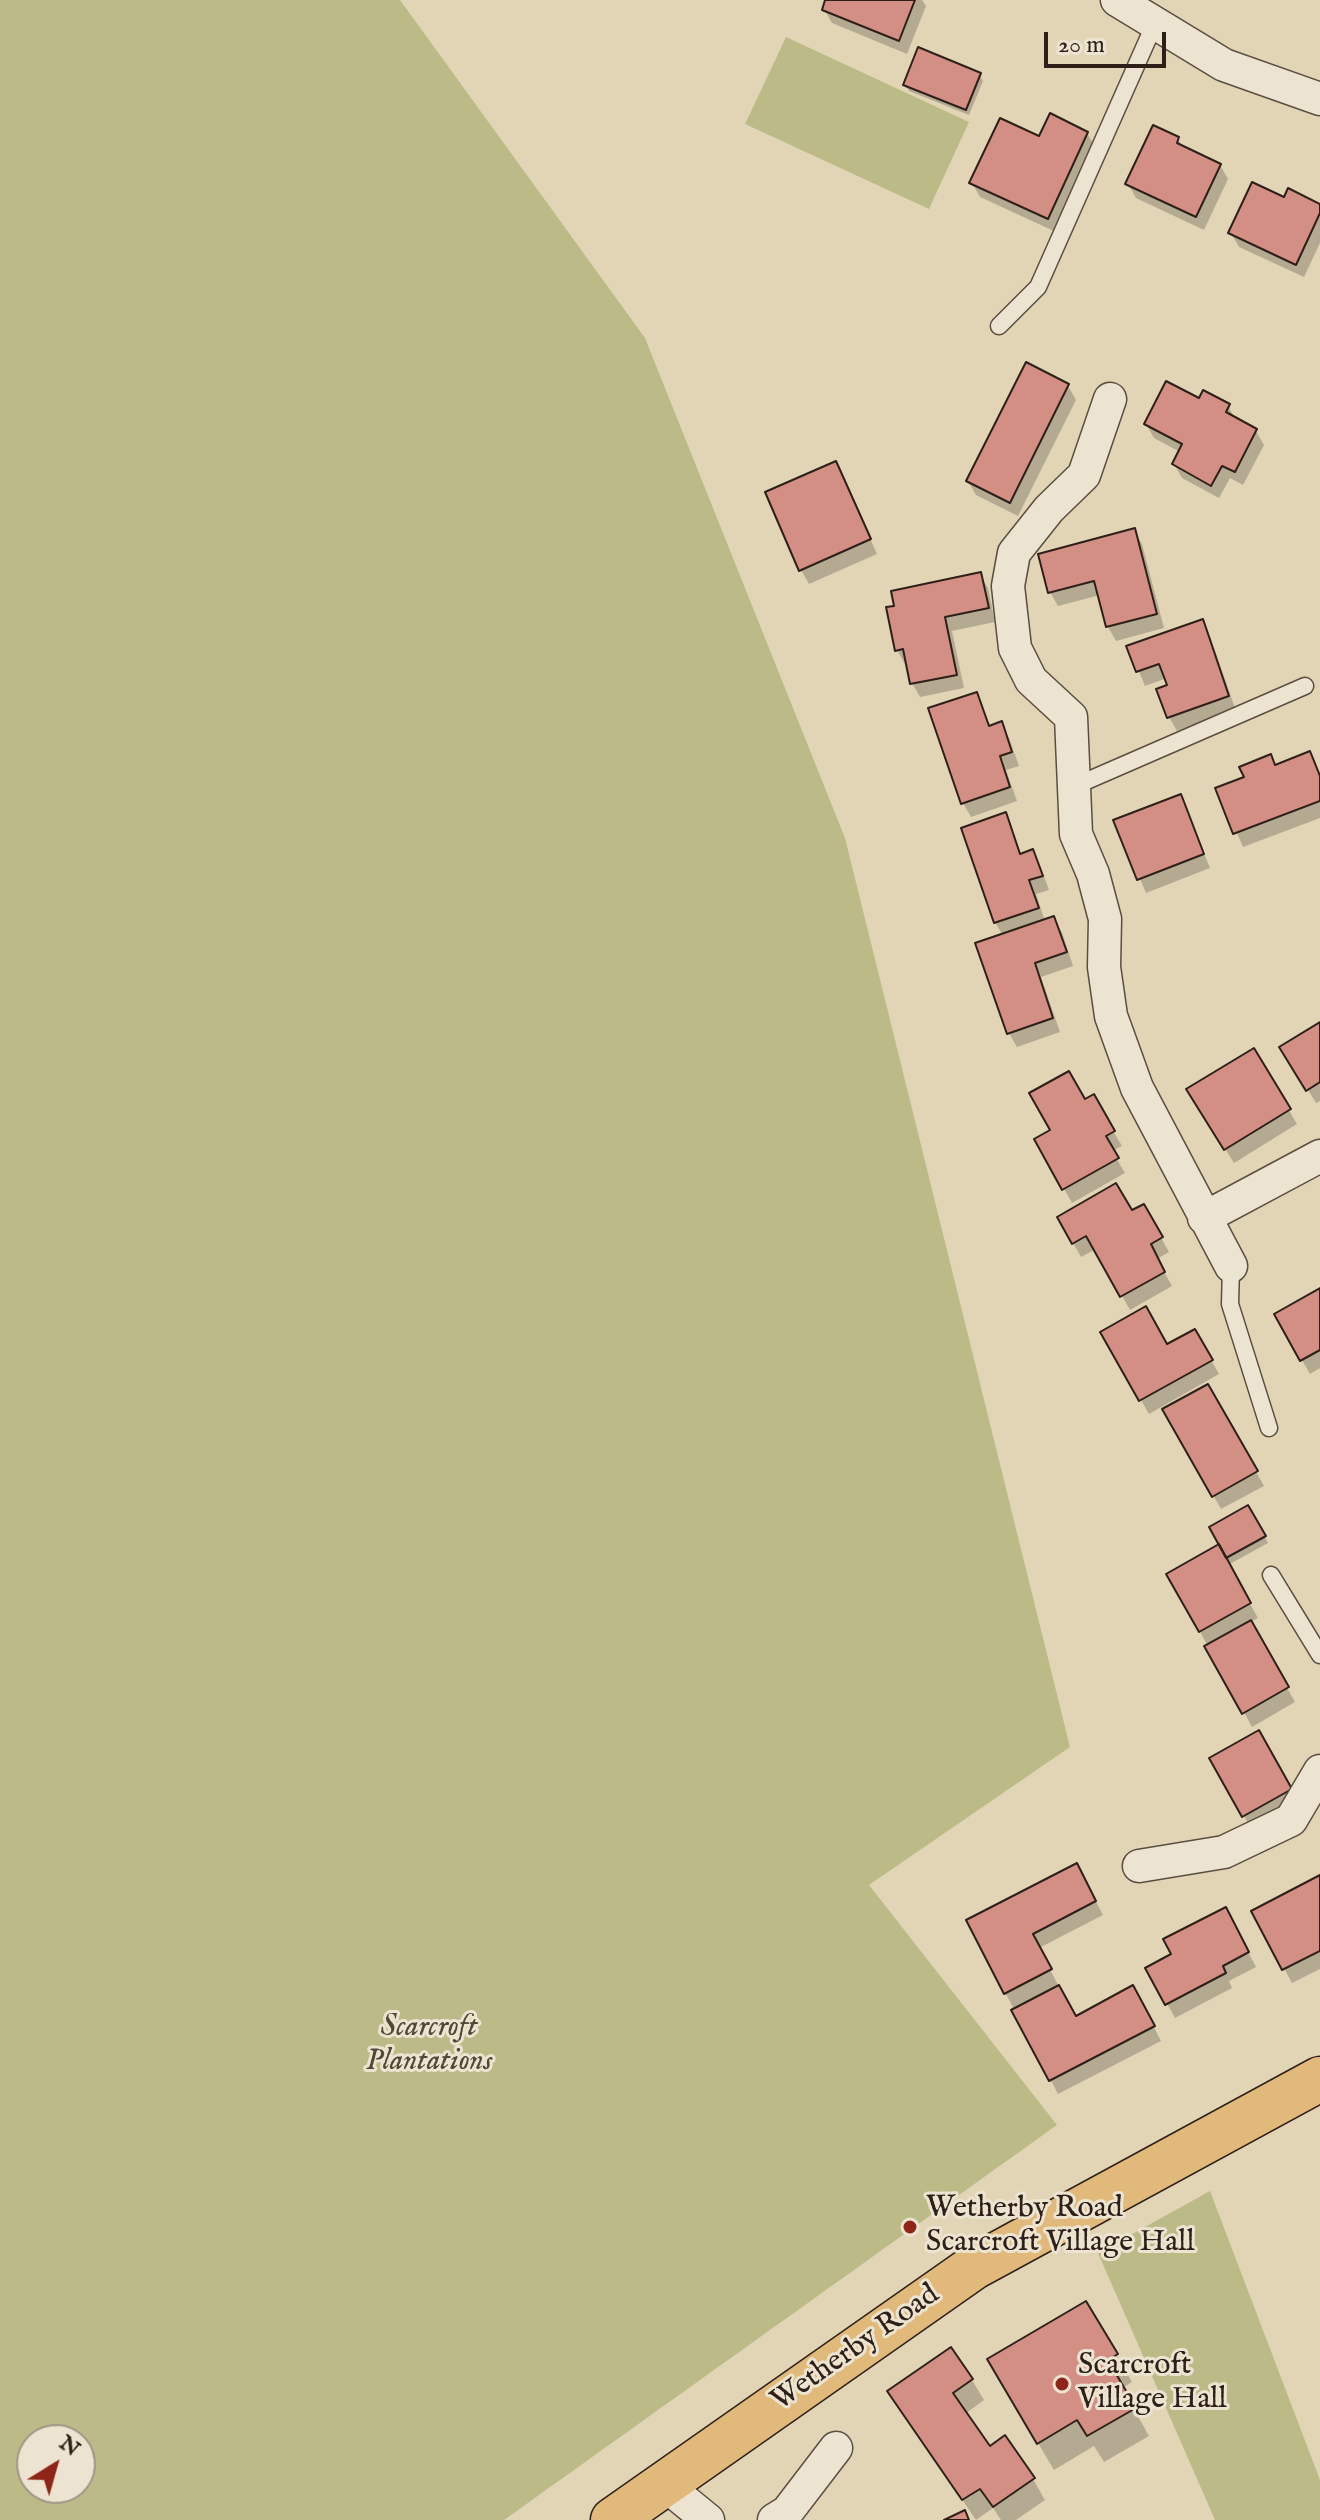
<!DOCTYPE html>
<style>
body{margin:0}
#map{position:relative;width:1320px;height:2520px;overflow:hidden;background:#e2d5b6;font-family:"IM FELL English",serif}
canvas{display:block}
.north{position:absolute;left:16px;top:2424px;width:80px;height:80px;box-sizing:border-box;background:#ece4d0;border:2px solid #a09687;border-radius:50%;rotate:37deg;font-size:22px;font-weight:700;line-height:32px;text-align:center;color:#2e2019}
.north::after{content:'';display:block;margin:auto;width:28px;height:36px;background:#8f2418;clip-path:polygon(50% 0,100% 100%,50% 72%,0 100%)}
.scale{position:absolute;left:1044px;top:32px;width:122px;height:36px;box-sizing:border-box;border:4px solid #2e2019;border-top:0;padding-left:10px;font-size:24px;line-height:28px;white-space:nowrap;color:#2e2019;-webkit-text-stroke:6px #ece4d0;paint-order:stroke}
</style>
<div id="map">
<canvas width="1320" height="2520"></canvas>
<div class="north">N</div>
<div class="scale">20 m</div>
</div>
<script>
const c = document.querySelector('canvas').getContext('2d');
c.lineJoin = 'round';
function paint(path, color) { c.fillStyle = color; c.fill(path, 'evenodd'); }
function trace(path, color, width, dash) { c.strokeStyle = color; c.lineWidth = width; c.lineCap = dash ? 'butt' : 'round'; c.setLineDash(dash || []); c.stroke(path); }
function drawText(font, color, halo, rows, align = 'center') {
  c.font = font + ' "IM FELL English",serif'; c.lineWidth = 6; c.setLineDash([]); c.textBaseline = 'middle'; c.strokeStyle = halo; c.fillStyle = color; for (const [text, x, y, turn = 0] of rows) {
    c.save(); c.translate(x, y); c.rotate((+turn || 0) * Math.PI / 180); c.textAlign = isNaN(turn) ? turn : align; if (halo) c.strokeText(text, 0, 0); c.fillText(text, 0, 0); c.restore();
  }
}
const green = new Path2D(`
 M0,0H400L645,338L845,838L1070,1747L869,1885L1057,2125L504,2520H0ZM32,2440H80V2488H32Z
 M786,37L969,122L929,209L745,124Z
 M1210,2191L1320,2480V2520H1215L1098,2253Z`);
const shadow = new Path2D(`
 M828,0H922L926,6L907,54L832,23L824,9Z
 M979,74L983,81L969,115L909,91L905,84Z
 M1087,133L1095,147L1056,232L980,197L972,183L1040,139Z
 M1178,139L1183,148L1220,165L1228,179L1204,230L1136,198L1128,184Z
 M1285,199L1320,206V243L1304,277L1239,247L1231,233Z
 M1068,386L1076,400L1018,516L976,495L968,481Z
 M1200,401L1228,406L1236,420L1256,431L1264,445L1243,485L1230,478L1219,498L1182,478L1174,464L1180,452L1154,438L1146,424Z
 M843,478L877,554L809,584L801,570Z
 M1134,530L1142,544L1164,628L1116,641L1108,627L1100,595L1058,606L1050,592Z
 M980,575L988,588L995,622L952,631L964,688L920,697L912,683L908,663L905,664L897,650Z
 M1202,622L1210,636L1236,711L1177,731L1169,717V686L1167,678L1145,686L1129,647Z
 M976,694L991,727L1001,724L1009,738L1019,766L1006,770L1017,801L971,817L963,803Z
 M1309,754L1320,774V818L1243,847L1218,789L1246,778L1270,757L1276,767Z
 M1180,796L1210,868L1146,893L1116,821Z
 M1005,815L1022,855L1032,851L1040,865L1049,890L1036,894L1045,921L1053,919L1062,932L1073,966L1041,977L1060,1032L1017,1047L1009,1033L1003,936L995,922Z
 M1320,1024V1101L1316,1103L1282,1047Z
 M1253,1050L1297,1124L1234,1163L1197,1104Z
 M1093,1097L1122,1146L1112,1151L1125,1173L1072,1203L1037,1140L1052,1131L1084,1101Z
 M1131,1213L1151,1220L1169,1252L1157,1259L1172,1286L1130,1310L1096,1249L1081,1257L1059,1218Z
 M1320,1290V1368L1310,1374L1276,1315Z
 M1194,1331L1219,1374L1149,1414L1103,1333L1167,1347Z
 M1208,1386L1264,1486L1221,1509L1165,1410Z
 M1248,1507L1268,1543L1228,1565L1258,1618L1250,1622L1295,1702L1252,1727L1169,1575L1222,1545Z
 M1258,1733L1298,1804L1252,1830L1212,1759Z
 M1320,1878V1969L1292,1983L1254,1912Z
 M1084,1879L1103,1915L1039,1948L1075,2018L1141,2002L1161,2041L1058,2094L968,1921Z
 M1233,1923L1256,1967L1229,1981L1232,1988L1175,2018L1148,1969Z
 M1086,2303L1132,2382L1122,2388L1149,2436L1104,2462L1094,2446L1054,2470L989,2360Z
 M972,2380L984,2400L965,2414L989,2449L1033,2479L1045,2500L1016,2520H1001L993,2508L976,2520L889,2392Z`);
const building = new Path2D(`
 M825,0H915L899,41L822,10Z
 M918,47L981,73L966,110L903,85Z
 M1050,113L1088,132L1048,219L969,183L1000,118L1039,136Z
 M1153,125L1179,137L1177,143L1221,164L1196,217L1125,184Z
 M1252,182L1284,197L1288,188L1320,204V213L1296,265L1228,233Z
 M1026,362L1069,384L1010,503L966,481Z
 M1166,381L1199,398L1203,390L1230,404L1226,412L1257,429L1235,472L1222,466L1211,486L1172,464L1182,444L1144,424Z
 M836,461L871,539L799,571L765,492Z
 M1135,528L1157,614L1106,627L1094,581L1048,593L1038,554Z
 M981,572L989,608L945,617L957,675L910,684L903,649L895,651L886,607L894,606L891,591Z
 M1203,619L1229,696L1167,718L1156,689L1167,685L1159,664L1136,672L1126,646Z
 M977,692L989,726L1002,721L1012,752L1000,756L1010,787L961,804L928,708Z
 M1310,751L1320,776V801L1233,834L1215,788L1244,777L1239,767L1271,754L1275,765Z
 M1181,794L1204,854L1137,880L1113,820Z
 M1006,812L1020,854L1033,849L1043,876L1029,880L1039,908L994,923L961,828Z
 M1054,916L1067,952L1035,963L1053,1018L1007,1034L975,943Z
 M1320,1022V1082L1306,1091L1279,1047Z
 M1254,1048L1291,1109L1224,1150L1186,1089Z
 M1069,1071L1085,1099L1094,1094L1115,1131L1106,1136L1119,1158L1062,1190L1034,1139L1050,1130L1029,1093Z
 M1116,1183L1132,1210L1144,1204L1163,1237L1151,1244L1165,1272L1120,1297L1086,1236L1072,1244L1057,1217Z
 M1320,1288V1350L1300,1361L1274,1314Z
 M1146,1306L1167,1344L1195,1329L1213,1360L1139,1401L1100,1332Z
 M1208,1384L1258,1471L1212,1497L1162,1409Z
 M1248,1505L1266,1536L1226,1558L1209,1527Z
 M1219,1544L1251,1603L1199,1632L1166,1574Z
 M1251,1620L1289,1687L1242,1714L1204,1646Z
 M1259,1730L1292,1789L1242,1817L1209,1758Z
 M1077,1863L1096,1901L1033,1934L1052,1969L1004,1994L966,1920Z
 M1320,1875V1951L1282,1970L1251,1911Z
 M1226,1907L1249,1952L1223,1966L1226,1973L1165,2005L1145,1968L1171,1954L1163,1939Z
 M1059,1985L1076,2016L1133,1985L1155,2026L1049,2081L1011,2010Z
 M1086,2301L1118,2354L1108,2360L1136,2408L1087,2436L1077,2420L1037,2444L987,2359Z
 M951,2347L973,2379L953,2393L990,2446L1005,2435L1035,2478L993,2507L980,2489L962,2500L887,2391Z
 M965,2510L969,2520H944Z`);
const service = new Path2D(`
 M999,326L1038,287L1155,23
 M1075,786L1305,686
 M1231,1266L1230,1304L1269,1428
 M1271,1575L1320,1655`);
const minor = new Path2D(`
 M1117,0L1224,65L1320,99
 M1110,399L1084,475L1049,509L1014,553L1008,586L1015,648L1031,680L1071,717L1076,834L1093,874L1105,919L1104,967L1111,1016L1137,1088L1231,1266
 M1204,1218L1320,1156
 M1139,1866L1224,1852L1291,1820L1320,1771
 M664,2484L708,2520
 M774,2520L787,2512L836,2448`);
const primary = new Path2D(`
 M613,2520L974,2267L1320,2079`);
const markers = [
 [910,2227,8,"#8f2418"],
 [1062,2384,8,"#8f2418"]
];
const parkNames = [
 ["Scarcroft",429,2029],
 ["Plantations",429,2063]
];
const poiNames = [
 ["Wetherby Road",926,2210],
 ["Scarcroft Village Hall",926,2244],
 ["Scarcroft",1078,2367],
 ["Village Hall",1078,2401]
];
const streetNames = [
 ["Wetherby Road",856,2349,-35]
];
paint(green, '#bcbb88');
paint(shadow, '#0003');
paint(building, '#d48f85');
trace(building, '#2e2019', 2);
trace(service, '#5b4d40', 19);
trace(minor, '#5b4d40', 35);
trace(primary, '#2e2019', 47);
trace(service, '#ece4d0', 16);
trace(minor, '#ece4d0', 32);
trace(primary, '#e1ba7b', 44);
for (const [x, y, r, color] of markers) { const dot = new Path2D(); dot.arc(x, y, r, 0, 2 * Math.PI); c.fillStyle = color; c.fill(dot); trace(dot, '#ece4d0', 3); }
drawText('italic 30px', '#524735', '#ece4d0', parkNames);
drawText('30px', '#2e2019', '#ece4d0', poiNames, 'left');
drawText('30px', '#2e2019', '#ece4d0', streetNames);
</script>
